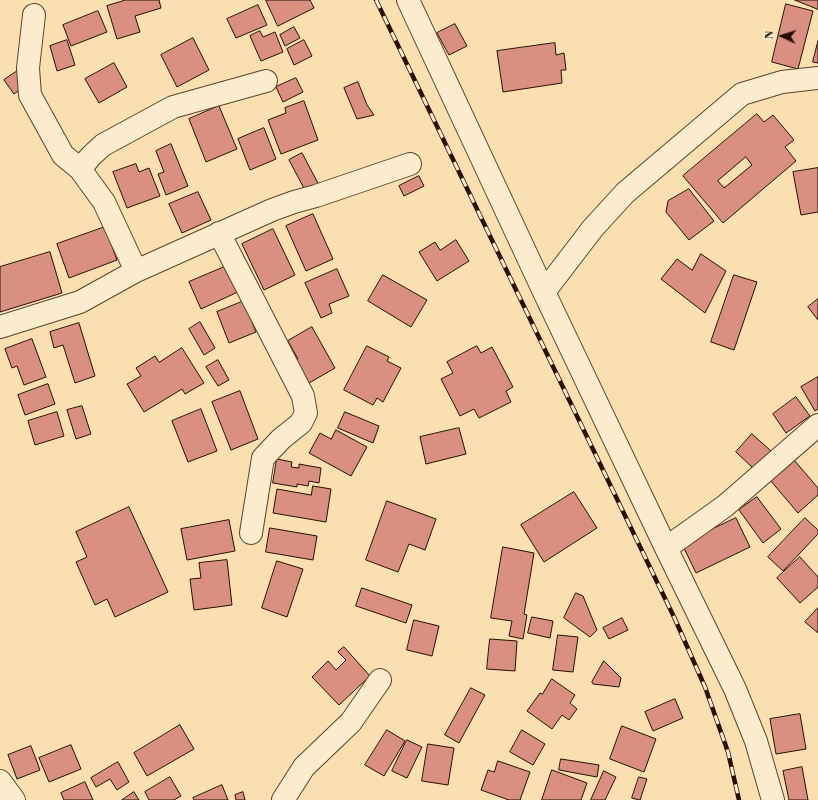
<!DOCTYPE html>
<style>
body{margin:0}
#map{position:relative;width:818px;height:800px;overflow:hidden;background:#fae0b1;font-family:"Libre Bodoni",serif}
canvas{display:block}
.north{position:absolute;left:762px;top:16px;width:40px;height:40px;-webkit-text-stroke:3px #fcebcc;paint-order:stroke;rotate:274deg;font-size:11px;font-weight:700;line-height:16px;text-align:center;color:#260f03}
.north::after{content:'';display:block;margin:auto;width:14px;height:18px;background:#260f03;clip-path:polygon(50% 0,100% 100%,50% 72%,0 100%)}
</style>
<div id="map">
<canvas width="818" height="800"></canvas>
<div class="north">N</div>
</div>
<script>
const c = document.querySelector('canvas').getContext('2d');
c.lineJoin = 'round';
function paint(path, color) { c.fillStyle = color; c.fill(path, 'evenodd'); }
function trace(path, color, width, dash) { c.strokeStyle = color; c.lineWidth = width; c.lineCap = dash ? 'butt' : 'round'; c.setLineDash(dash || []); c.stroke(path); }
const building = new Path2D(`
 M126,0H159L161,8L135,16L140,32L117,39L107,6Z
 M266,0H310L314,8L278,26Z
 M795,0H818V9Z
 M786,4L813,11L798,69L772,62Z
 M258,5L267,25L236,38L227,19Z
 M98,11L107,32L71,46L63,25Z
 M455,24L467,46L449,55L437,33Z
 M294,27L300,38L285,46L280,35Z
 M260,31L263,37L275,32L283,52L261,61L250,36Z
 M193,38L209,70L177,87L161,55Z
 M67,40L75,65L57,71L50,46Z
 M304,40L312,56L294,65L287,49Z
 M818,41V63L813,62Z
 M555,43L556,55L564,53L566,70H561L562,83L503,92L497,51Z
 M114,63L127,87L99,103L85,79Z
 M19,70L28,84L14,94L4,80Z
 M296,78L303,92L283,102L276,87Z
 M358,82L367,105L374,115L357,119L344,88Z
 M304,101L318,140L281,154L268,120L286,113L285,108Z
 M219,106L237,149L206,162L189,119Z
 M757,114L764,122L773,115L794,140L785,147L796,161L723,223L683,176ZM746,157L752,165L724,188L718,181Z
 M264,128L276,159L250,170L238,139Z
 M171,144L188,186L166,195L158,174L164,172L156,151Z
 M302,153L319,185L306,192L289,160Z
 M136,164L139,172L149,168L160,196L127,208L113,172Z
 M818,168V212L801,215L793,172Z
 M419,176L424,186L404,196L399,186Z
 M689,189L714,221L689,240L666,212L668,201Z
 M198,192L211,220L182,233L169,204Z
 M313,214L333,259L306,271L286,226Z
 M105,227L117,260L69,278L57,244Z
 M273,229L295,275L264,290L242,244Z
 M456,240L469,261L437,281L419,252L435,242L440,250Z
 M50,252L62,293L0,312V267Z
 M701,254L726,271L705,313L661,279L677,259L692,270Z
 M229,265L240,291L201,309L189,282Z
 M337,269L349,296L329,304L332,313L321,318L305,283Z
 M383,275L427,300L411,327L368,301Z
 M734,275L757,282L734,350L711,342Z
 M818,299V320L808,307Z
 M244,301L256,332L229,343L217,312Z
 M200,322L215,348L204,355L189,329Z
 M79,323L95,376L75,383L63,345L54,348L50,332Z
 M312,327L335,368L309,383L296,360L298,359L288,341Z
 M32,339L46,377L24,385L17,366L12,368L5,349Z
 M367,346L389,357L387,361L401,368L383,402L377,398L373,405L344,390Z
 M477,346L481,353L492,347L513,387L506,391L511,402L479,418L474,409L460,416L441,379L453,373L447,362Z
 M182,348L204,383L185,394L182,389L144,412L127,384L141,376L136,368L155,356L159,362Z
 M218,360L229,380L218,386L206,367Z
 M818,377V409L815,411L801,387Z
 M48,384L55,404L25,415L18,395Z
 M240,391L258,439L231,450L212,402Z
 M796,397L810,416L786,433L773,414Z
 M82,406L91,434L76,439L67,410Z
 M201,409L217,451L188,462L172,421Z
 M57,412L64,436L35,445L28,421Z
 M345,412L379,426L373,443L338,428Z
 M459,428L466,454L426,464L420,437Z
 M336,430L367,447L351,476L309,453L320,433L331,439Z
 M752,434L771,451L754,469L736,452Z
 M277,459L292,462L291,467L299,468V464L321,468L319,483L309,481L308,486L297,484V487L273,483Z
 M794,460L818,488V495L798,513L770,480Z
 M313,486L331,489L326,522L273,513L277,489L311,495Z
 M574,492L597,528L544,562L521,525Z
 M757,497L781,529L763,543L739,510Z
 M387,501L436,519L425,550L409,544L398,572L366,560Z
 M129,507L168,592L115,617L107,599L95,605L76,562L87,557L76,532Z
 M736,518L750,547L696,573L682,544Z
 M805,518L818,530V534L783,571L768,557Z
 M229,520L235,551L187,560L181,529Z
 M270,528L317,536L313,560L266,552Z
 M503,547L534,553L524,614L527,615L523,639L509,636L512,621L491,618Z
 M800,557L818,577V587L800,603L777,578Z
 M227,560L232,605L194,610L190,579L201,578L199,563Z
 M277,561L303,569L287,617L262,608Z
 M362,588L412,605L406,623L356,606Z
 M576,593L583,596L597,630L590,637L564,618Z
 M818,608V633L805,622Z
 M532,617L553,621L550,638L528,633Z
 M622,618L628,630L609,639L603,628Z
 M414,620L439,626L432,656L407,650Z
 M558,635L578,637L573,672L553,670Z
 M490,639L517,641L515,671L487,669Z
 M344,647L370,676L339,705L312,677L328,661L336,670L346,660L338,652Z
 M604,661L621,678L619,687L593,684L592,682Z
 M552,679L575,695L570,703L577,709L569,720L562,715L552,729L527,711L540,693L542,694Z
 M471,688L485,695L459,743L445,735Z
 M675,699L683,718L653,731L645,712Z
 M800,714L806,749L776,754L770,719Z
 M180,725L194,749L147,776L134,753Z
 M622,726L656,739L644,772L610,759Z
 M387,730L405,741L384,776L365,765Z
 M522,730L545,744L533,765L510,752Z
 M407,740L422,747L407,778L392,771Z
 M428,744L454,748L448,785L422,781Z
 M71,745L81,769L49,782L39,758Z
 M31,746L40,770L17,779L8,755Z
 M561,759L599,765L597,777L559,770Z
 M498,761L530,772L520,800H509L481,790L488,770L494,772Z
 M118,762L129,782L117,790L110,779L96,787L91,778Z
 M802,767L808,800H789L783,771Z
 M552,770L587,783L581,800H542Z
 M604,771L616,777L605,800H591Z
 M170,777L181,796L174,800H149L145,792Z
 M639,777L647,779L640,800H639L632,798Z
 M85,782L93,800H64L61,793Z
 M222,785L228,800H194L193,798Z
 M134,792L139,800H122Z
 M243,792L245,800H236L235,795Z`);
const minor = new Path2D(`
 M408,0L544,292L666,548L735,689L756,741L773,800
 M34,15L28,68L30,95L63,155L80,169L104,202L136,271
 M80,169L91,156L103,145L173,107L266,81
 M219,233L303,396L306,413L301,423L281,439L263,458L251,533
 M544,292L593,228L625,193L742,94L782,82L818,78
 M0,327L80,302L136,271L272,210L294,202L316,196L410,164
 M666,548L725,506L818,425
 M0,781L14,800
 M283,800L304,767L351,722L380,680`);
const rail = new Path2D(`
 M376,0L674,617L705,687L728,752L739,800`);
paint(building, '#d99080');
trace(building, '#260f03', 1);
trace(minor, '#5b432e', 24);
trace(minor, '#fcebcc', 22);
trace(rail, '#260f03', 4.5);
trace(rail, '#fcebcc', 3, [9]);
</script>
